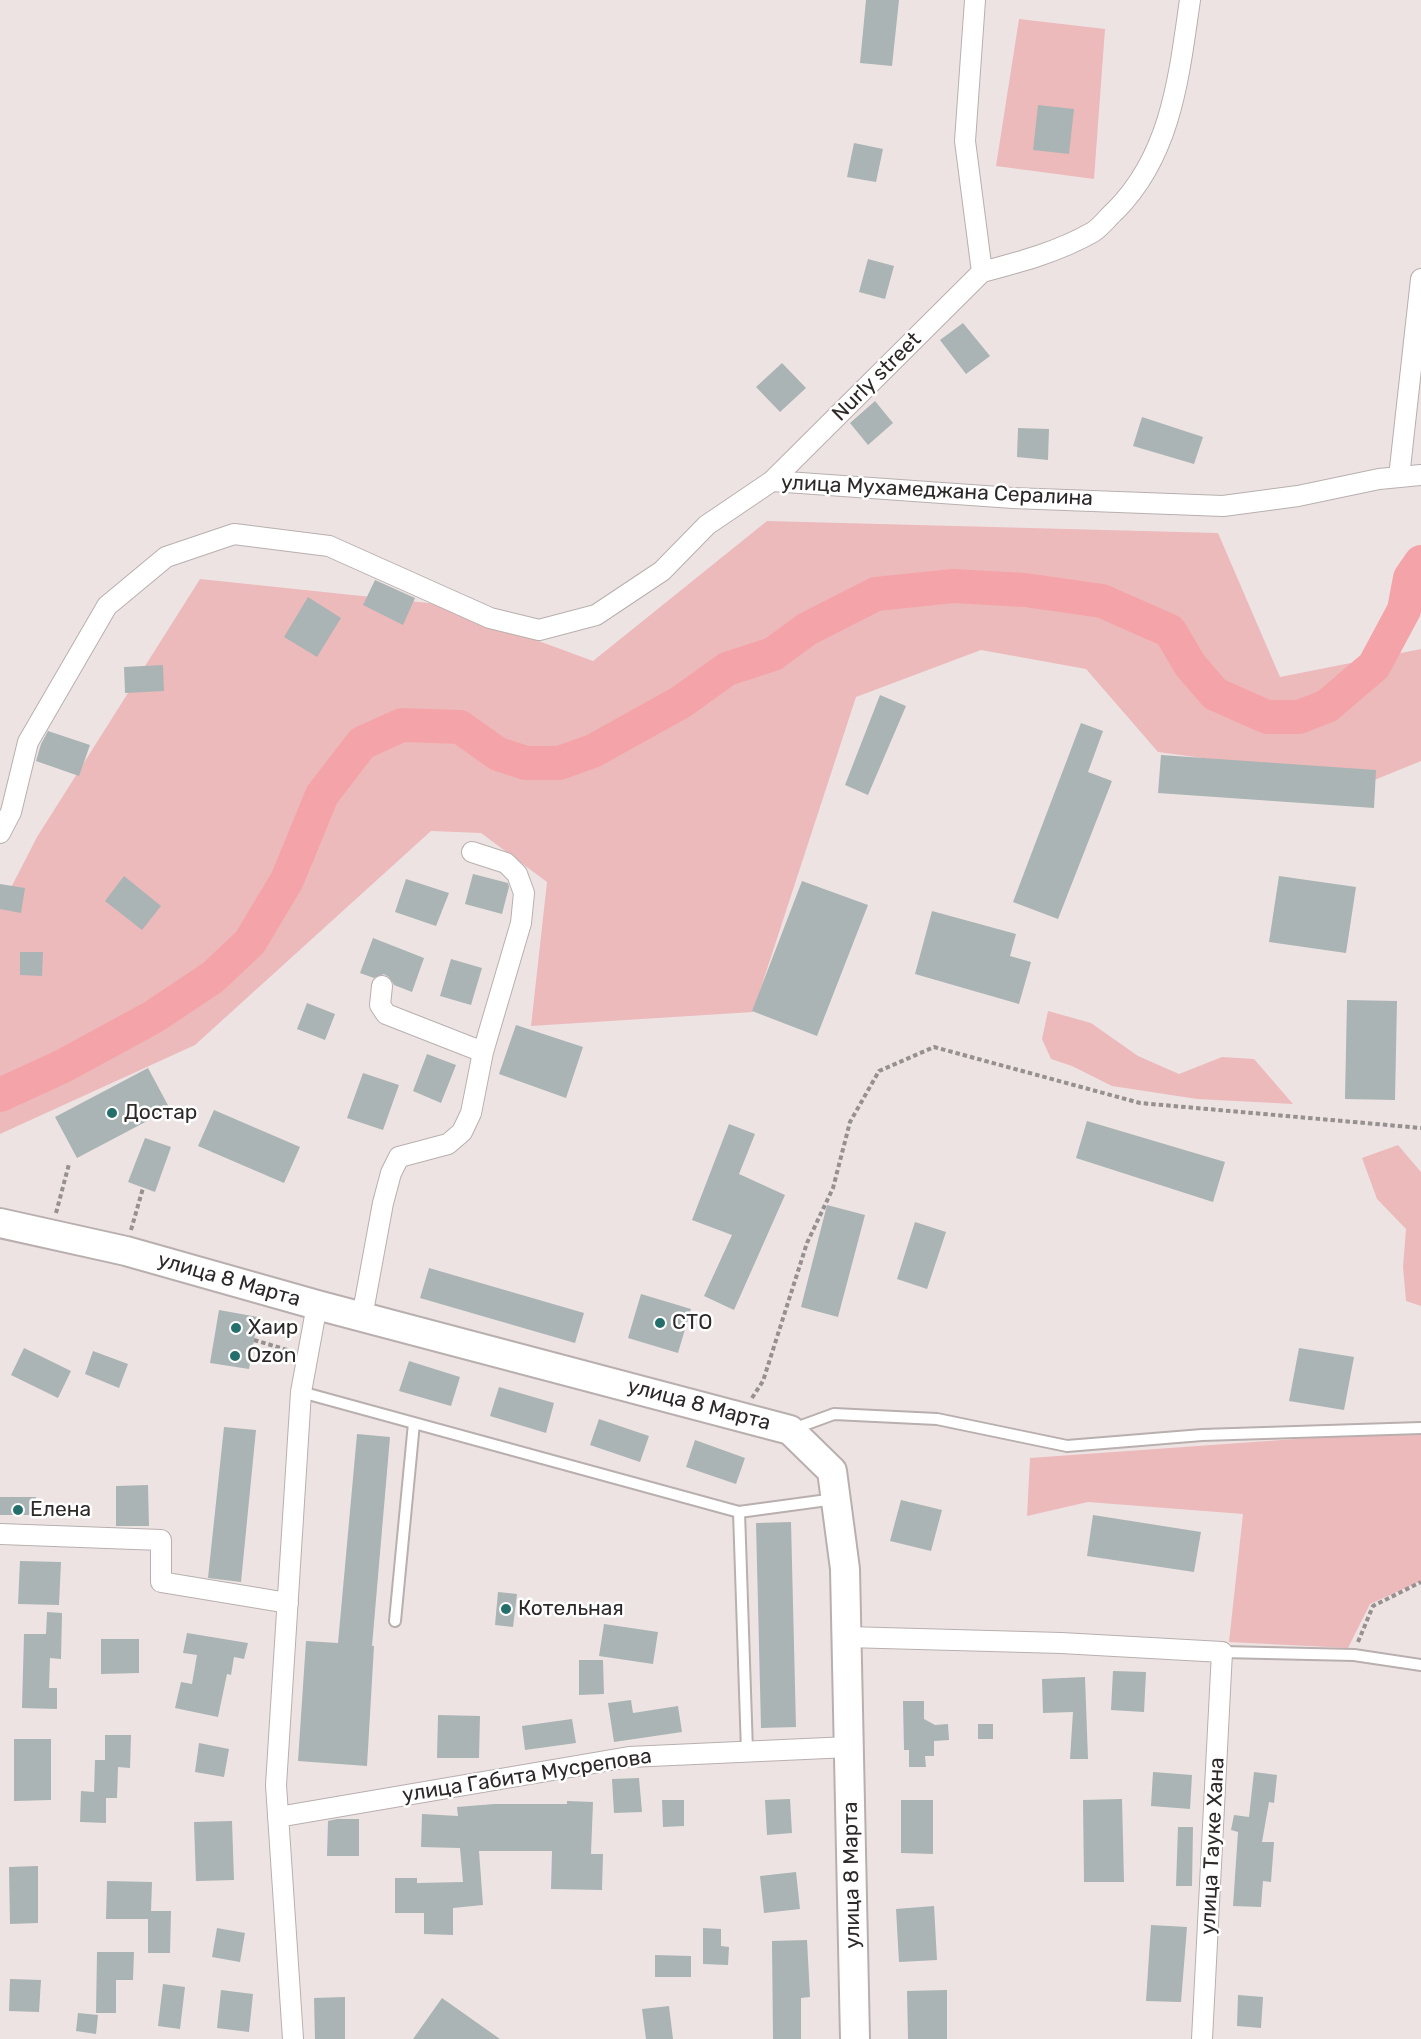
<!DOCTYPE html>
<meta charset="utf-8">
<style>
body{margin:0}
canvas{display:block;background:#ede3e3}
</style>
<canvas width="1421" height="2039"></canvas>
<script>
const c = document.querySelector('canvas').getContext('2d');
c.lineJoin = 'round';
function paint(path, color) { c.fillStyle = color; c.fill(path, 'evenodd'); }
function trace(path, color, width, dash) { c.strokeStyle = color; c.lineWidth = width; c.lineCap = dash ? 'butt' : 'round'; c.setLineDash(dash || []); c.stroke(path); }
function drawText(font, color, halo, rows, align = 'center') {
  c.font = font + ' Rubik,sans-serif'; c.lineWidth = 5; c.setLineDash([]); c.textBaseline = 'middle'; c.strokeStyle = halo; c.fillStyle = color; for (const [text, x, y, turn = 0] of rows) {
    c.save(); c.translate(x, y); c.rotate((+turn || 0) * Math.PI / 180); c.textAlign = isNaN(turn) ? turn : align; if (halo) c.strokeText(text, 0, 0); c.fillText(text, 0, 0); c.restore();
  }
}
const green = new Path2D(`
 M1019,19L1105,29L1094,179L996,166Z
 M767,521L1218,533L1280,677L1421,649V761L1372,781L1158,752L1086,669L981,650L856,697L753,1012L531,1026L547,882L481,833L431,831L195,1045L0,1134V909L37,837L200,579L438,604L593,661Z
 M1048,1011L1091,1023L1138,1056L1179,1074L1222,1057L1254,1059L1293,1104L1197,1099L1112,1086L1072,1066L1051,1059L1042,1039Z
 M1398,1145L1421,1172V1306L1406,1301L1403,1267L1406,1229L1377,1199L1362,1158Z
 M1421,1430V1581L1370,1604L1348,1648L1229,1642L1243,1514L1088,1502L1027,1516L1030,1458Z`);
const river = new Path2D(`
 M0,1095L63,1066L153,1017L213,977L250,942L287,880L322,795L362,743L402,725L460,727L498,754L526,763H559L593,751L681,702L727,669L773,654L807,629L876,594L953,586L1025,590L1102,601L1170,631L1190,665L1215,694L1267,717H1299L1327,706L1374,666L1404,610L1410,578L1421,562`);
const building = new Path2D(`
 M866,0H899L892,66L860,63Z
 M1038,105L1074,109L1069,154L1033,150Z
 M854,143L883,149L876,182L847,177Z
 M868,259L894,266L885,299L859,292Z
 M963,323L990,356L966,374L940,340Z
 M782,363L806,388L780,412L756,387Z
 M875,401L893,423L868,445L850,423Z
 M1142,417L1203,437L1194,464L1133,446Z
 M1018,428L1049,429L1048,460L1017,457Z
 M375,580L415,598L403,625L363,605Z
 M308,597L341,618L317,657L284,637Z
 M163,665L164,691L125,693L124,667Z
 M880,695L906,706L868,795L845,785Z
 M1081,723L1103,731L1088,772L1112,781L1058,919L1013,902Z
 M48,731L90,745L79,776L36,761L41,744Z
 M1161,755L1376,770L1374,808L1158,793Z
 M473,874L508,883L509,887L502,914L465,904Z
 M124,876L161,906L142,930L105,901Z
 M1279,876L1356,887L1346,953L1269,942Z
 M406,879L449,893L436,926L395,912Z
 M802,881L868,905L817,1036L752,1011Z
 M0,884L25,888L21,913L0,909Z
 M932,911L1016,934L1010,956L1031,962L1019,1004L915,974Z
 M373,938L424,958L412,992L394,985L389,977L384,974L374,978L360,973Z
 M20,952H43L42,976L20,975Z
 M451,959L482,968L471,1005L440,996Z
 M1347,1000L1397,1001L1395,1100L1345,1099Z
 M307,1003L335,1014L325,1040L297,1029Z
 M516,1025L583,1047L566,1098L499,1074Z
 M427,1054L456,1065L441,1103L413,1091Z
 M148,1068L170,1109L77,1158L55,1117Z
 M363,1073L399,1085L383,1130L347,1118Z
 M214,1110L300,1147L284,1183L198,1146Z
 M1087,1121L1225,1162L1213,1202L1076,1158Z
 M729,1124L755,1134L739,1174L785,1195L734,1310L704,1296L732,1235L692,1220Z
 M145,1138L171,1147L155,1192L128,1182Z
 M827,1205L865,1215L838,1317L801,1307Z
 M915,1222L946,1232L927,1289L897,1279Z
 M429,1268L584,1313L575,1343L420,1298Z
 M641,1294L691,1309L678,1353L628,1338Z
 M219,1310L258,1317L249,1369L210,1363Z
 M24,1348L71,1371L58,1398L11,1375Z
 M1299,1348L1354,1357L1344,1410L1289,1401Z
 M93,1351L128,1364L119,1388L85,1374Z
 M409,1361L460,1377L451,1406L399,1391Z
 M499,1387L554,1403L546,1433L490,1416Z
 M599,1419L649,1436L640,1462L590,1445Z
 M224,1427L256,1430L241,1582L208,1578Z
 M357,1434L390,1437L372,1646H374L367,1766L298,1761L306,1641L338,1643Z
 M695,1440L745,1458L736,1484L686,1467Z
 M148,1485L149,1526H116V1486Z
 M0,1497H36V1515H0Z
 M901,1500L942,1510L931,1551L890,1541Z
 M1093,1515L1201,1532L1194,1572L1087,1556Z
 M791,1522L796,1727L761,1728L756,1523Z
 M20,1561L61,1562L59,1605L18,1604Z
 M498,1592L517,1594L513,1627L495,1625Z
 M47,1612L62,1613L61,1659L50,1658L49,1688H57V1709L22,1708L24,1634H46Z
 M604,1624L658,1632L653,1664L599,1656Z
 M187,1633L248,1643L244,1659L234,1657L231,1675L227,1674L218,1717L175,1708L181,1682L192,1684L197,1655L183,1653Z
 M101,1639H139V1673L101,1674Z
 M579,1660H603L604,1694L579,1695Z
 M1113,1671L1146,1672L1144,1712L1111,1710Z
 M1085,1677L1088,1759H1070L1073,1712L1043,1713L1042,1679Z
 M631,1700L633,1713L678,1706L682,1732L614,1742L608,1703Z
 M903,1701H924V1719L935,1725L948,1724L949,1740L934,1741V1756H925L926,1767H909V1750H904Z
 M438,1715L480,1716L479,1758H437Z
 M572,1719L576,1743L525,1750L522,1726Z
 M978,1724H993V1739H978Z
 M105,1735H131L130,1768L118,1767L117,1798H106V1823L80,1822L81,1791L94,1792L95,1760H105Z
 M14,1739H51V1800L14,1801Z
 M199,1743L229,1749L224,1777L195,1772Z
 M1153,1772L1192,1775L1190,1809L1151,1806Z
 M1254,1772L1277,1775L1274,1803L1269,1802L1262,1842H1274L1271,1882L1263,1881L1261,1907L1233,1906L1238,1832L1231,1830L1234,1815L1249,1817Z
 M639,1778L642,1812L614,1813L612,1779Z
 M790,1799L792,1833L767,1835L765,1800Z
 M1122,1799L1124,1882H1084L1083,1800Z
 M662,1800H684V1826L663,1827Z
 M901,1800H933V1854L901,1853Z
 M567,1801L593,1802L591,1854H603L602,1890L551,1889L552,1851H479L483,1905L453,1908V1935L424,1934V1913H395V1878H417V1883L463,1882L460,1848L421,1847L422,1814L458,1816L457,1807L494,1804H567Z
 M337,1819H359V1856H327L328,1821Z
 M232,1821L234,1880L196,1881L194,1822Z
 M1178,1827H1193L1192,1886H1176Z
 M38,1866V1923L10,1924L9,1867Z
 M796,1872L800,1909L764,1913L760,1876Z
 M107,1881L152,1882L151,1911H171L170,1953H148V1919H106Z
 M934,1906L937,1960L899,1962L896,1909Z
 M1151,1925L1187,1927L1181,2002L1146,2001Z
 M217,1928L245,1933L240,1962L212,1957Z
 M703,1928L721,1929V1946L729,1947L728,1965L703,1964Z
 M807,1940L810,1997L801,1998V2039H773L772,1941Z
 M97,1952H134L133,1980H116V2013H96Z
 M655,1955L691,1956V1977H655Z
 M10,1979L41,1980L39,2012L9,2011Z
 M163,1984L185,1987L180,2029L158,2026Z
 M221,1990L253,1994L249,2032L217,2028Z
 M947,1990V2039H908L907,1991Z
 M1238,1995L1263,1997L1261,2028L1237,2026Z
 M345,1997V2039H315L314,1998Z
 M442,1998L500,2039H413Z
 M669,2006L673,2039H646L642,2009Z
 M78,2013L98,2015L96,2034L76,2031Z`);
const path = new Path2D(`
 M56,1213L69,1164
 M131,1230L143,1188
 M254,1340L291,1351
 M752,1398L763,1381L807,1243L833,1188L850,1122L879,1071L934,1047L1140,1103L1421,1128
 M1358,1642L1373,1606L1421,1582`);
const lane = new Path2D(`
 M301,1392L739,1512L835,1499
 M793,1429L834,1414L937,1419L1067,1446L1202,1435L1421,1428
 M739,1512L747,1751
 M395,1621L414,1423
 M1222,1652L1354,1655L1421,1665`);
const street = new Path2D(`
 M982,272C1020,262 1058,252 1093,232C1101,227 1108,217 1116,210C1172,153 1179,75 1190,0
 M1399,477L1421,279
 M772,481L982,272L965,141L975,0
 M0,833L11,812L28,742L107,606L166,557L234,534L329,546L490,618L539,630L596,615L662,571L707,525L772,481L1013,498L1223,506L1298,496L1379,479L1421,475
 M382,986L380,1005L386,1014L483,1052
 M362,1317L383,1203L391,1173L399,1157L448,1144L462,1132L471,1113L483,1052L521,923L524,893L517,874L506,863L472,852
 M0,1534L161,1540V1582L288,1603
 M847,1637L1061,1643L1222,1652L1202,2039
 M278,1817L629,1757L849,1747
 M293,2039L276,1785L301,1392L317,1305`);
const secondary = new Path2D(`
 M0,1223L126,1251L317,1305L790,1430L832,1471L845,1569L855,2039`);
const markers = [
 [112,1113,6,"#246f6c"],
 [660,1323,6,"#246f6c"],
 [236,1328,6,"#246f6c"],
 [235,1356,6,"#246f6c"],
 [18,1510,6,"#246f6c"],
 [506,1609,6,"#246f6c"]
];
const streetNames = [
 ["Nurly street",877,377,-45],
 ["улица Мухамеджана Сералина",937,491,3],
 ["улица 8 Марта",229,1280,16],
 ["улица 8 Марта",699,1405,15],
 ["улица Габита Мусрепова",527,1776,-9],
 ["улица Тауке Хана",1213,1846,-87],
 ["улица 8 Марта",852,1875,-91]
];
const poiNames = [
 ["Достар",124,1113],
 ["СТО",672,1323],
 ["Хаир",248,1328],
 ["Ozon",247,1356],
 ["Елена",30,1510],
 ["Котельная",518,1609]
];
paint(green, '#edbabc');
trace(river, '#f4a4a8', 34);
paint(building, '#aab4b4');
trace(lane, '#b9afaf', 14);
trace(street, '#b9afaf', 22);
trace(secondary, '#b9afaf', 32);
trace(path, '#979090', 4, [4.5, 3]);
trace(lane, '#fff', 10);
trace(street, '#fff', 20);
trace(secondary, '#fff', 28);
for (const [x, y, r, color] of markers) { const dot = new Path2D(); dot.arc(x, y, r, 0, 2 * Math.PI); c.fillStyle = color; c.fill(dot); trace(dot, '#fff', 2); }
drawText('21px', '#2d2929', '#fff', streetNames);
drawText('21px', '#2d2929', '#fff', poiNames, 'left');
</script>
